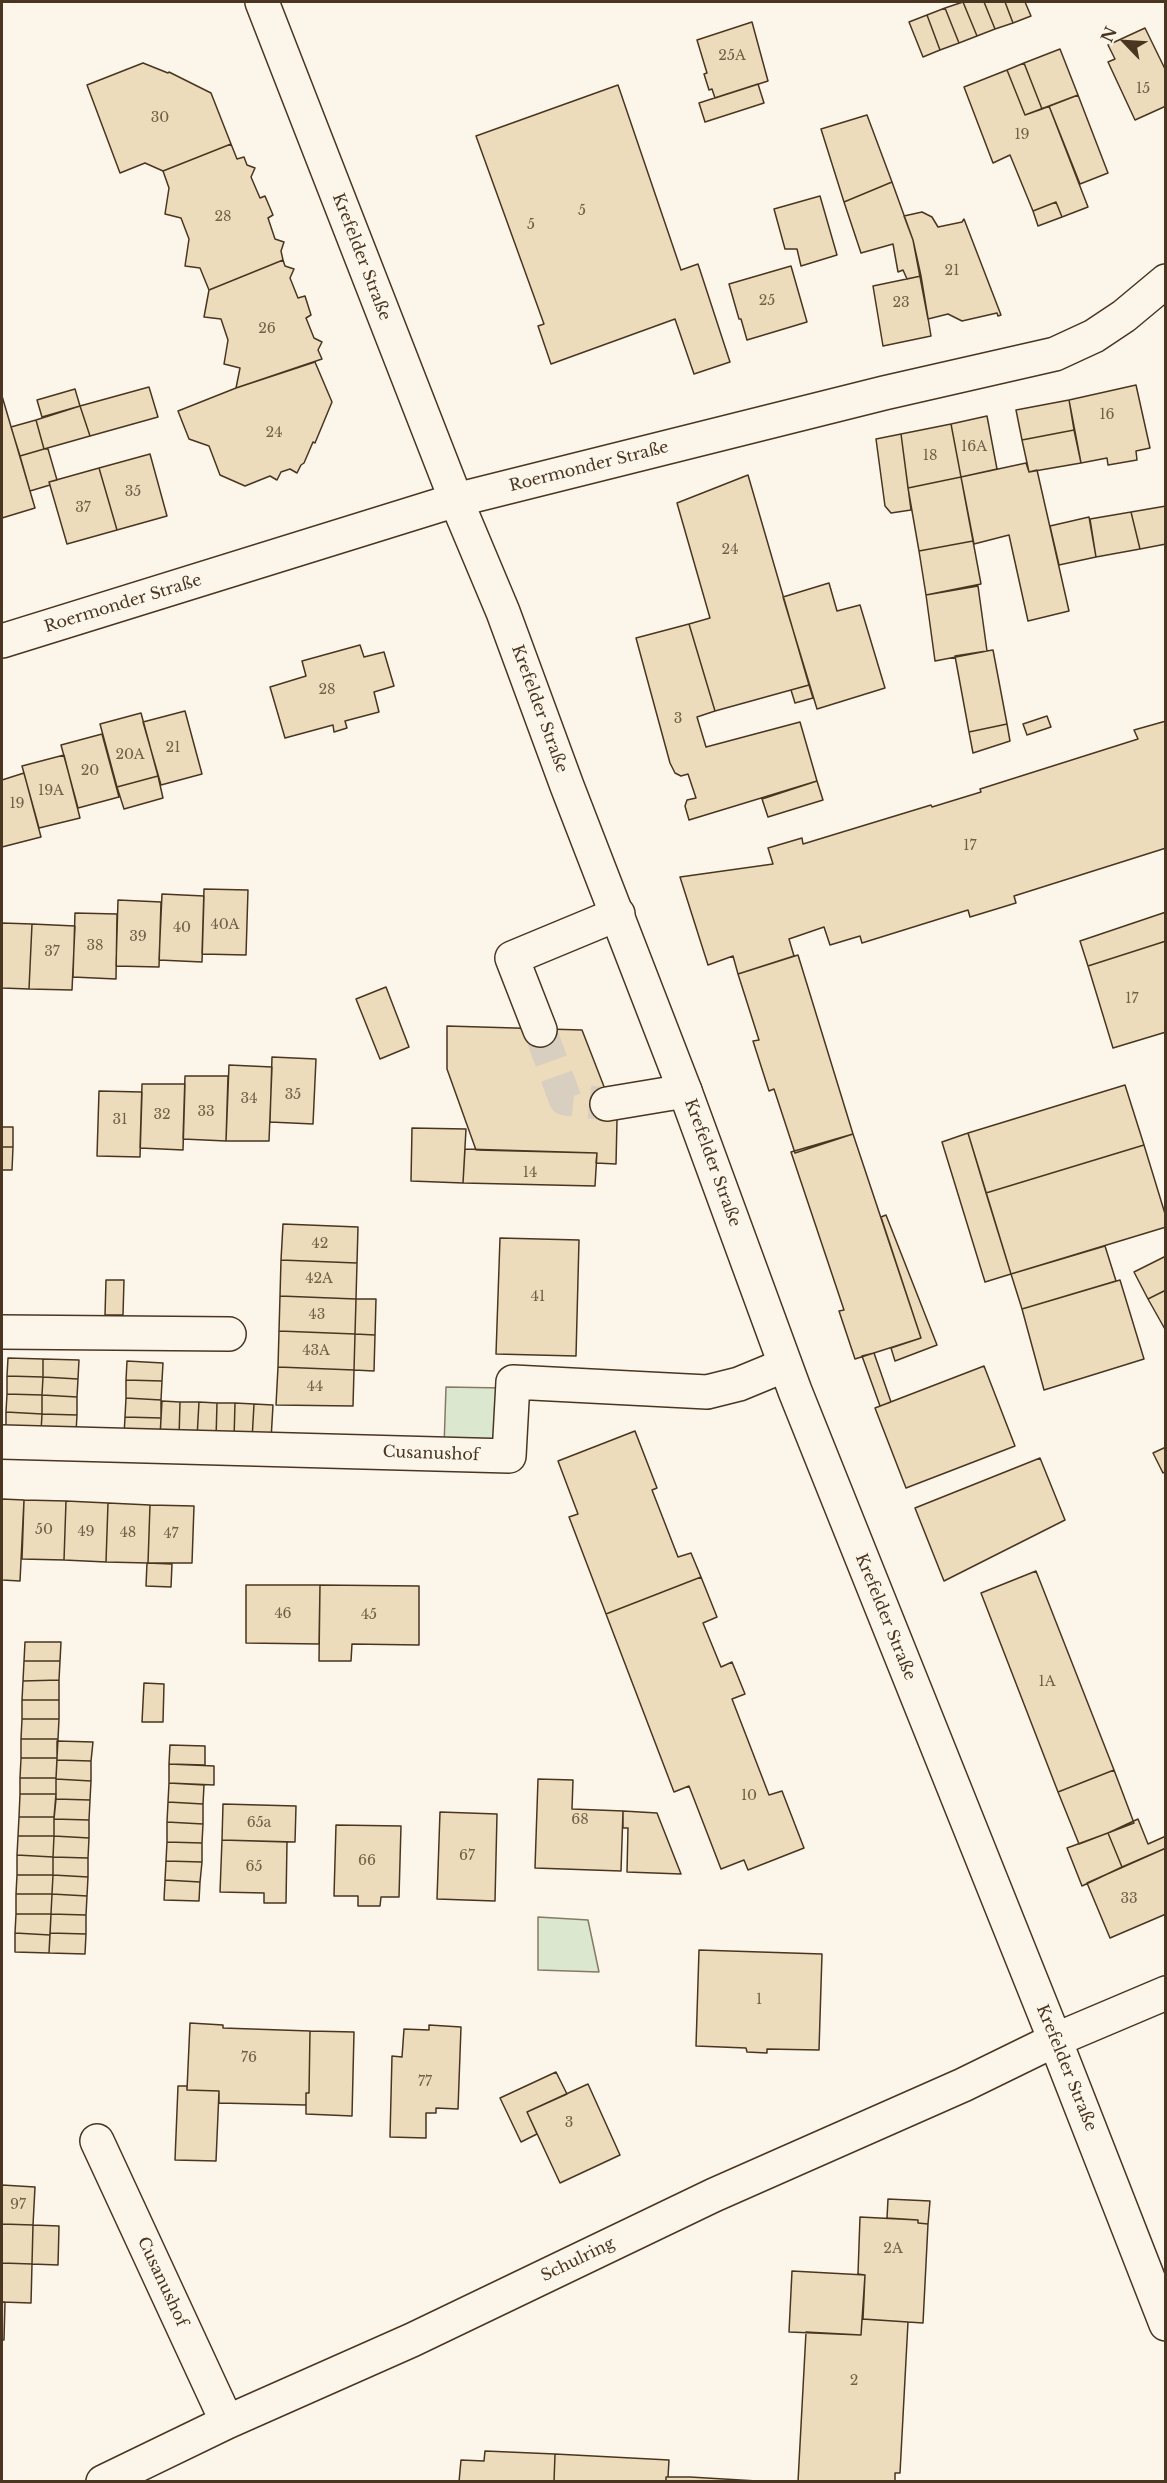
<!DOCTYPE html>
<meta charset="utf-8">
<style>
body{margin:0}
#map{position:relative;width:1167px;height:2483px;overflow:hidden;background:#fbf6e9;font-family:"Libre Baskerville",serif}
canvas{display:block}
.frame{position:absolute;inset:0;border:3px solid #4a3520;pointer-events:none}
.north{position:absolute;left:1095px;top:12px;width:60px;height:60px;-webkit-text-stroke:4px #fbf6e9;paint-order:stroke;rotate:295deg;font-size:16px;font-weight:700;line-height:24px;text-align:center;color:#4a3520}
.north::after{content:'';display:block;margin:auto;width:21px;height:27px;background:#4a3520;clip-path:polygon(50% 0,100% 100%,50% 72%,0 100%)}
</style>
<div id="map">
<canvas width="1167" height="2483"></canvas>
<div class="frame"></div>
<div class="north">N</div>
</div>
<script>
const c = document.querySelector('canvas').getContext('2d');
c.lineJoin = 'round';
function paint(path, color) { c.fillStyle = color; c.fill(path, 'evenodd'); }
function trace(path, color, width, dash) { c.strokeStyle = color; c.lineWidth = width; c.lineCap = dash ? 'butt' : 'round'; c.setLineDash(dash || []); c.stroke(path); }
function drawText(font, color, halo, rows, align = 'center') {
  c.font = font + ' "Libre Baskerville",serif'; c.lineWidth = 4.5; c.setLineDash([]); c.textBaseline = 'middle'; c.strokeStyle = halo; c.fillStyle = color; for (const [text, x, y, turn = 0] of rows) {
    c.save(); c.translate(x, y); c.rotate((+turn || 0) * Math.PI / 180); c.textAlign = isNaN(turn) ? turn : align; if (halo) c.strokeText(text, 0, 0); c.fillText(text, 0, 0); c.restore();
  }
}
const green = new Path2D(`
 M446,1387L504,1388L502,1449L444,1447Z
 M538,1917L588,1920L599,1972L538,1970Z`);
const building = new Path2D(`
 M963,2L977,36L959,43L945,8Z
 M963,2H984L995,29L977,36Z
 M984,2H1005L1013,23L995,29Z
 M1005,2H1025L1031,16L1013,23Z
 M945,8L959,43L940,50L927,15Z
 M927,15L940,50L923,57L909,22Z
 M752,22L768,81L715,98L712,89L709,90L704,74L707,73L697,40Z
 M1145,28L1166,71V106L1135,120L1108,62L1115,59L1108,45Z
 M1060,49L1078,95L1042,109L1024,63Z
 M143,63L168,73L169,72L211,93L231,144L163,171L145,163L120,173L87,85Z
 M1024,63L1042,109L1025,115L1007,70Z
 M1007,70L1025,115L1049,106L1088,207L1062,217L1056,202L1033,211L1010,155L993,163L964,87Z
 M758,84L764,103L705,122L699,103Z
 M618,85L681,270L698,264L730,362L694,374L675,319L551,364L538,326L544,324L476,136Z
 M1078,95L1108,173L1080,184L1049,106Z
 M867,115L892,182L844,202L821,129Z
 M231,144L237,159L244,157L247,165L255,168L251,177L260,198L265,196L273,215L268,218L275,239L284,242L281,251L283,260L209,290L200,268L185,266L189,239L181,218L165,214L169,188L163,171Z
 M892,182L913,240L921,276L907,279L903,270L898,272L893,244L861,253L844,202Z
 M820,196L837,255L801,266L797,249H785L774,209Z
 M1056,202L1062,217L1038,226L1033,211Z
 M922,212L932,217L938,227L962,222L964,219L1001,315L998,316L997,313L962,321L948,314L928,319L913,240L904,216Z
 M283,260L285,266L294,269L290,278L298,298L305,296L311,315L306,318L314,338L322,342L318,350L322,359L236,388L240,368L224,364L228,340L221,319L204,317L209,290Z
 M791,266L807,322L747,340L741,319H739L729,284Z
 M921,276L931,336L883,346L873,286Z
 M315,362L332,402L315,443L313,442L304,463L301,465L297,473L290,469L281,472L277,480L270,476L245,486L220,475L209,446L189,439L178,411L236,388Z
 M1136,385L1150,448L1136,451L1137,460L1108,465L1107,458L1081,463L1069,400Z
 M149,387L158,417L90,436L80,406Z
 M75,389L80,406L42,417L37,400Z
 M2,396L35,508L2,518Z
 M1069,400L1074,430L1022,440L1016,410Z
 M80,406L90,436L44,449L36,420Z
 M987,416L997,469L961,477L951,424Z
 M36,420L44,449L20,456L11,427Z
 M951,424L961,477L908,488L901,434Z
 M1074,430L1081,463L1029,472L1022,440Z
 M901,434L911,510L891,513L885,506L876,439Z
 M44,449H48L57,480L49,482L50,485L30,491L20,456Z
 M150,454L167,516L117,530L99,468Z
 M1026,463L1029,472L1037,470L1069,611L1028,621L1009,535L974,544L961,477Z
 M99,468L117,530L67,544L49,482Z
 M748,475L809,685L715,711L689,624L710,618L677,503Z
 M961,477L973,541L919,551L908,488Z
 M1166,506V544L1140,549L1131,512Z
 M1131,512L1140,549L1096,557L1090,519Z
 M1089,517L1096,557L1059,565L1050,526Z
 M973,541L981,584L926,595L919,551Z
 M829,583L837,611L860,605L885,688L817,709L783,597Z
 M978,586L987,651L935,661L926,595Z
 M689,624L715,711L697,717L706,747L800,722L817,781L689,820L685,806L687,800L696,798L688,774L681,776L675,773L670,763L636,638Z
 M360,645L364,657L384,652L394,686L374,692L379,712L345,721L347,728L334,732L333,725L285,738L270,687L306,676L302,661Z
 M993,650L1007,724L969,732L955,656Z
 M809,685L813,698L795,703L791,690Z
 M185,711L202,774L161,785L143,722Z
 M141,713L158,776L117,787L100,724Z
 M1047,716L1051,727L1027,735L1023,724Z
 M1166,721V848L1014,896L1016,903L970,917L968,910L862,943L860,936L830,945L824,927L789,939L794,956L738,974L733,956L708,965L680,877L773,864L768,848L802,838L803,844L931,805L932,807L981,792L980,789L1138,739L1134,730Z
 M1007,724L1010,741L973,753L969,732Z
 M102,734L119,797L78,808L61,745Z
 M64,755L80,818L39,828L22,766Z
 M24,773L41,837L2,847V780Z
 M158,776L163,798L124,809L117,787Z
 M817,781L823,800L768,817L762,799Z
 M204,889L248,890L246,955L202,954Z
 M162,894L204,896L202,962L159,960Z
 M118,900L161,902L159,967L116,966Z
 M1166,912V941L1088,966L1080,941Z
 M75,913L117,914L116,979L73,977Z
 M2,923L32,924L29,989L2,988Z
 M32,924L75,926L72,990L29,989Z
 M1166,941V1032L1113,1048L1088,966Z
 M798,955L853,1134L795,1153L774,1089L769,1091L753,1041L759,1040L738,974Z
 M386,987L409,1047L380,1059L356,999Z
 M447,1026L582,1030L617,1120L616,1164L596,1163L597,1153L476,1150L447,1069Z
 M272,1057L316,1059L313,1124L270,1122Z
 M229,1065L272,1067L269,1141H226Z
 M185,1076H228L226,1141L183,1139Z
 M142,1084H185L183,1150L140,1148Z
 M1125,1085L1144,1145L986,1193L968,1133Z
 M99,1091L142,1092L140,1157L97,1156Z
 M2,1127H13V1147H2Z
 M412,1128L466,1129L463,1183L411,1181Z
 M968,1133L1011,1274L985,1282L942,1142Z
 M853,1134L921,1338L855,1359L839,1311L844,1310L791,1152Z
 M1144,1145L1166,1217V1227L1011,1274L986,1193Z
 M2,1147H13L12,1170H2Z
 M465,1149L597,1153L595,1186L463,1183Z
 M886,1215L937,1345L895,1361L891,1348L921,1338L881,1217Z
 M283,1224L358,1227L357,1263L281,1260Z
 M500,1238L579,1240L576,1356L496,1354Z
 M1105,1246L1116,1281L1022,1309L1011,1274Z
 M1166,1256V1290L1148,1299L1134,1272Z
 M281,1260L357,1263L356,1299L280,1296Z
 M106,1280H124L123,1315H105Z
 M1120,1280L1144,1359L1044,1390L1022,1309Z
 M1166,1290V1331L1148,1299Z
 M280,1296L356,1299L355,1334L279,1331Z
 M356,1299H376L375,1335L355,1334Z
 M279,1331L355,1334L354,1370L278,1367Z
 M355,1334L375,1335L374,1371L354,1370Z
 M874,1353L891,1402L880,1406L862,1356Z
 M8,1358L43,1359V1377L7,1376Z
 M43,1359L79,1360L78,1379L43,1377Z
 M127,1361L163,1363L162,1381L126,1380Z
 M984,1366L1015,1446L906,1488L875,1408Z
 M278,1367L354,1370L353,1406L276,1405Z
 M7,1376L43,1377L42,1395L7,1394Z
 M43,1377L78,1379L77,1397L42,1395Z
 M126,1380L162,1381L161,1400L126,1398Z
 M7,1394L42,1395V1414L6,1412Z
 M42,1395L77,1397V1415L42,1414Z
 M126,1398L161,1400V1418L125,1417Z
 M162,1401L180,1402L179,1438L160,1437Z
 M180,1402H199L197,1438H179Z
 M199,1402L217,1403L216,1439L197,1438Z
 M217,1403H235L234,1439H216Z
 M235,1403L254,1404L252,1440L234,1439Z
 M254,1404L273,1405L271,1440H252Z
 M6,1412L42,1414L41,1432L6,1431Z
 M42,1414L77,1415L76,1433L41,1432Z
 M125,1417L161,1418L160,1437L124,1435Z
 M635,1431L657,1488L652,1490L678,1557L691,1553L701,1577L606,1614L569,1517L578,1514L558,1461Z
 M1166,1447V1471L1163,1473L1153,1453Z
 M1040,1458L1065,1520L944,1581L915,1508Z
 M2,1499L24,1500L20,1581L2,1580Z
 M24,1500L66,1501L64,1560L22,1559Z
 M66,1501L108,1503L106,1562L64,1560Z
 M108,1503L150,1505L148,1563L106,1562Z
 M150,1505L194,1506L192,1563H148Z
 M147,1563L172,1564L171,1587L146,1586Z
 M1036,1571L1114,1770L1058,1792L981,1593Z
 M701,1577L717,1617L703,1623L721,1667L732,1662L745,1694L732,1699L769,1795L782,1791L804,1848L748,1870L744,1860L721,1869L689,1786L674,1792L606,1614Z
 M246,1585H320L319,1644L246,1643Z
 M320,1585L419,1586V1645L352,1644L351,1661H319Z
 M25,1642H61L60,1661H24Z
 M24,1661H60L59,1680L23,1681Z
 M59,1680V1700H22L23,1681Z
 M144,1683L164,1684L163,1722H142Z
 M22,1700H59V1719H22Z
 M22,1719H59L58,1739H21Z
 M21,1739H58L57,1758H21Z
 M57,1741L93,1742L91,1761L57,1760Z
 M170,1745L205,1746V1765L169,1764Z
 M21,1758H57L56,1778H20Z
 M57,1760L91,1761V1781L56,1779Z
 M169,1764L214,1766V1785L169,1783Z
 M1114,1770L1134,1823L1079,1844L1058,1792Z
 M20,1778H56V1794H20Z
 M56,1779L91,1781L90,1800L56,1799Z
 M538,1779L573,1780L572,1809L623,1811L621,1871L535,1868Z
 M169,1783L204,1785L203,1804L168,1802Z
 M20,1794H56L54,1817H19Z
 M56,1799L90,1800L89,1820L54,1819Z
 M168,1802L203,1804V1824L167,1822Z
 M223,1804L296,1806L295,1842L222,1840Z
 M623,1811L657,1813L681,1874L627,1872L628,1828H623Z
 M440,1812L497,1814L495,1901L437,1899Z
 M19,1817H54V1836H18Z
 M54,1819L89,1820V1838L54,1836Z
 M1138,1819L1148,1844L1166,1836V1848L1122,1867L1108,1833Z
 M167,1822L203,1824L202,1843L167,1842Z
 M336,1825L401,1826L399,1897H381L380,1906H358V1896H334Z
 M1108,1833L1122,1867L1082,1886L1067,1848Z
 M18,1836H54L53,1857L17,1855Z
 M54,1836L89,1838L88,1858L53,1857Z
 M222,1840L287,1842L286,1903H264V1893L220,1892Z
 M167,1842L202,1843V1862L166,1861Z
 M1166,1848V1914L1110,1938L1087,1883Z
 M17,1855L53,1857V1875H17Z
 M53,1857L88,1858V1877L53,1875Z
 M166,1861L202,1862L200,1882L165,1880Z
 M17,1875H53L52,1894H16Z
 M53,1875L88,1877L87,1896L52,1894Z
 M165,1880L200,1882L199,1901L164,1900Z
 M16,1894H52L51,1914H16Z
 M52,1894L87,1896L86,1915L51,1914Z
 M16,1914H51L50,1935L15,1933Z
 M51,1914L86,1915V1934L50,1933Z
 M15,1933L50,1935L49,1953L15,1952Z
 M50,1933L86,1934L85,1954L49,1953Z
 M699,1950L822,1954L819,2050L767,2049V2053L747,2052L746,2048L696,2046Z
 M190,2023L223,2025V2028L310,2031L309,2093H306V2105L219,2103V2091L187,2090Z
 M429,2025L461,2027L458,2109L436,2108V2113H426V2138L390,2137L392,2056L402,2057L404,2029L429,2030Z
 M310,2031L354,2032L352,2116L306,2114V2093H309Z
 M556,2072L567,2094L527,2112L537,2134L521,2142L500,2098Z
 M588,2084L620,2155L560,2183L527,2112Z
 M178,2086H187V2090L219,2091L216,2161L175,2160Z
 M2,2185L35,2187L33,2225L2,2224Z
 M888,2199L930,2201L928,2224L918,2223V2220L887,2218Z
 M860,2217L918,2220V2223L928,2224L923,2323L863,2319L865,2275L858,2274Z
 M2,2224L33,2225L32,2264L2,2263Z
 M33,2225L59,2226L58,2265L32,2264Z
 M2,2263L32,2264L31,2303L2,2302Z
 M792,2271L865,2275L861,2335L789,2332Z
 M2,2302H5L4,2340H2Z
 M862,2319L908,2322L900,2473H895V2482H798L806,2332L861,2335Z
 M485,2451L555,2454L554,2482H459L461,2460L484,2461Z
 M555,2454L669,2460L668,2477H666V2482H554Z
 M666,2477H690L774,2482H666Z`);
const minorTunnel = new Path2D(`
 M540,1030L565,1099L607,1104`);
const minor = new Path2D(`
 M262,2L456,500L884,393L1055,354L1094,336L1124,316L1166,281
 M540,1030L512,958L618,914
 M607,1104L685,1091
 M2,1332L229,1334
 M2,1442L509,1456L513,1382L707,1392L739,1384L785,1365
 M97,2141L227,2422
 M103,2482L227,2422L412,2340L714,2195L963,2085L1055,2040L1166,1993`);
const major = new Path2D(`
 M2,641L456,500L503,612L567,786L685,1091L795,1391L1055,2040L1166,2324`);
const numberNames = [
 ["25A",732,56],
 ["15",1143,89],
 ["30",160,118],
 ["19",1022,135],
 ["5",582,211],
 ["28",223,217],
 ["5",531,225],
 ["21",952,271],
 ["25",767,301],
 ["23",901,303],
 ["26",267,329],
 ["16",1107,415],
 ["24",274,433],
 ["16A",974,447],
 ["18",930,456],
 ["35",133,492],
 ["37",83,508],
 ["24",730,550],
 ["28",327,690],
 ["3",678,719],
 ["21",173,748],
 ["20A",130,755],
 ["20",90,771],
 ["19A",51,791],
 ["19",17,804],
 ["17",970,846],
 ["40A",225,925],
 ["40",182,928],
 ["39",138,937],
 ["38",95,946],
 ["37",52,952],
 ["17",1132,999],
 ["35",293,1095],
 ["34",249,1099],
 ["33",206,1112],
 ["32",162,1115],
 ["31",120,1120],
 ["14",530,1173],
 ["42",320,1244],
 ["42A",319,1279],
 ["41",538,1297],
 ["43",317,1315],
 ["43A",316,1351],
 ["44",315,1387],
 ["50",44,1530],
 ["49",86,1532],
 ["48",128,1533],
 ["47",171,1534],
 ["46",283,1614],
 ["45",369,1615],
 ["1A",1047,1682],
 ["10",749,1796],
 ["68",580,1820],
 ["65a",259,1823],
 ["67",467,1856],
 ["66",367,1861],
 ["65",254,1867],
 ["33",1129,1899],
 ["1",759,2000],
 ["76",249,2058],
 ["77",425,2082],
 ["3",569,2123],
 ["97",18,2205],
 ["2A",893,2249],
 ["2",854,2381]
];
const streetNames = [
 ["Krefelder Straße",361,257,69],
 ["Roermonder Straße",589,467,-14],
 ["Roermonder Straße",123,604,-17],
 ["Krefelder Straße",539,709,70],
 ["Krefelder Straße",712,1163,70],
 ["Cusanushof",431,1454,2],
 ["Krefelder Straße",885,1617,68],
 ["Krefelder Straße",1066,2068,68],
 ["Schulring",578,2260,-26],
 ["Cusanushof",162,2282,65]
];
paint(green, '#dce7d0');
trace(green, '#887966', 1.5);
paint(building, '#ecdcbc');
trace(building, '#4a3520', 1.5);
trace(minorTunnel, '#d8cfc1', 33, [33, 16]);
trace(minor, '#4a3520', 36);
trace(major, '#4a3520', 36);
trace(minor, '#fbf6e9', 33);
trace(major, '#fbf6e9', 33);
drawText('14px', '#725f47', null, numberNames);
drawText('16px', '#4a3520', '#fbf6e9', streetNames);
</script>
